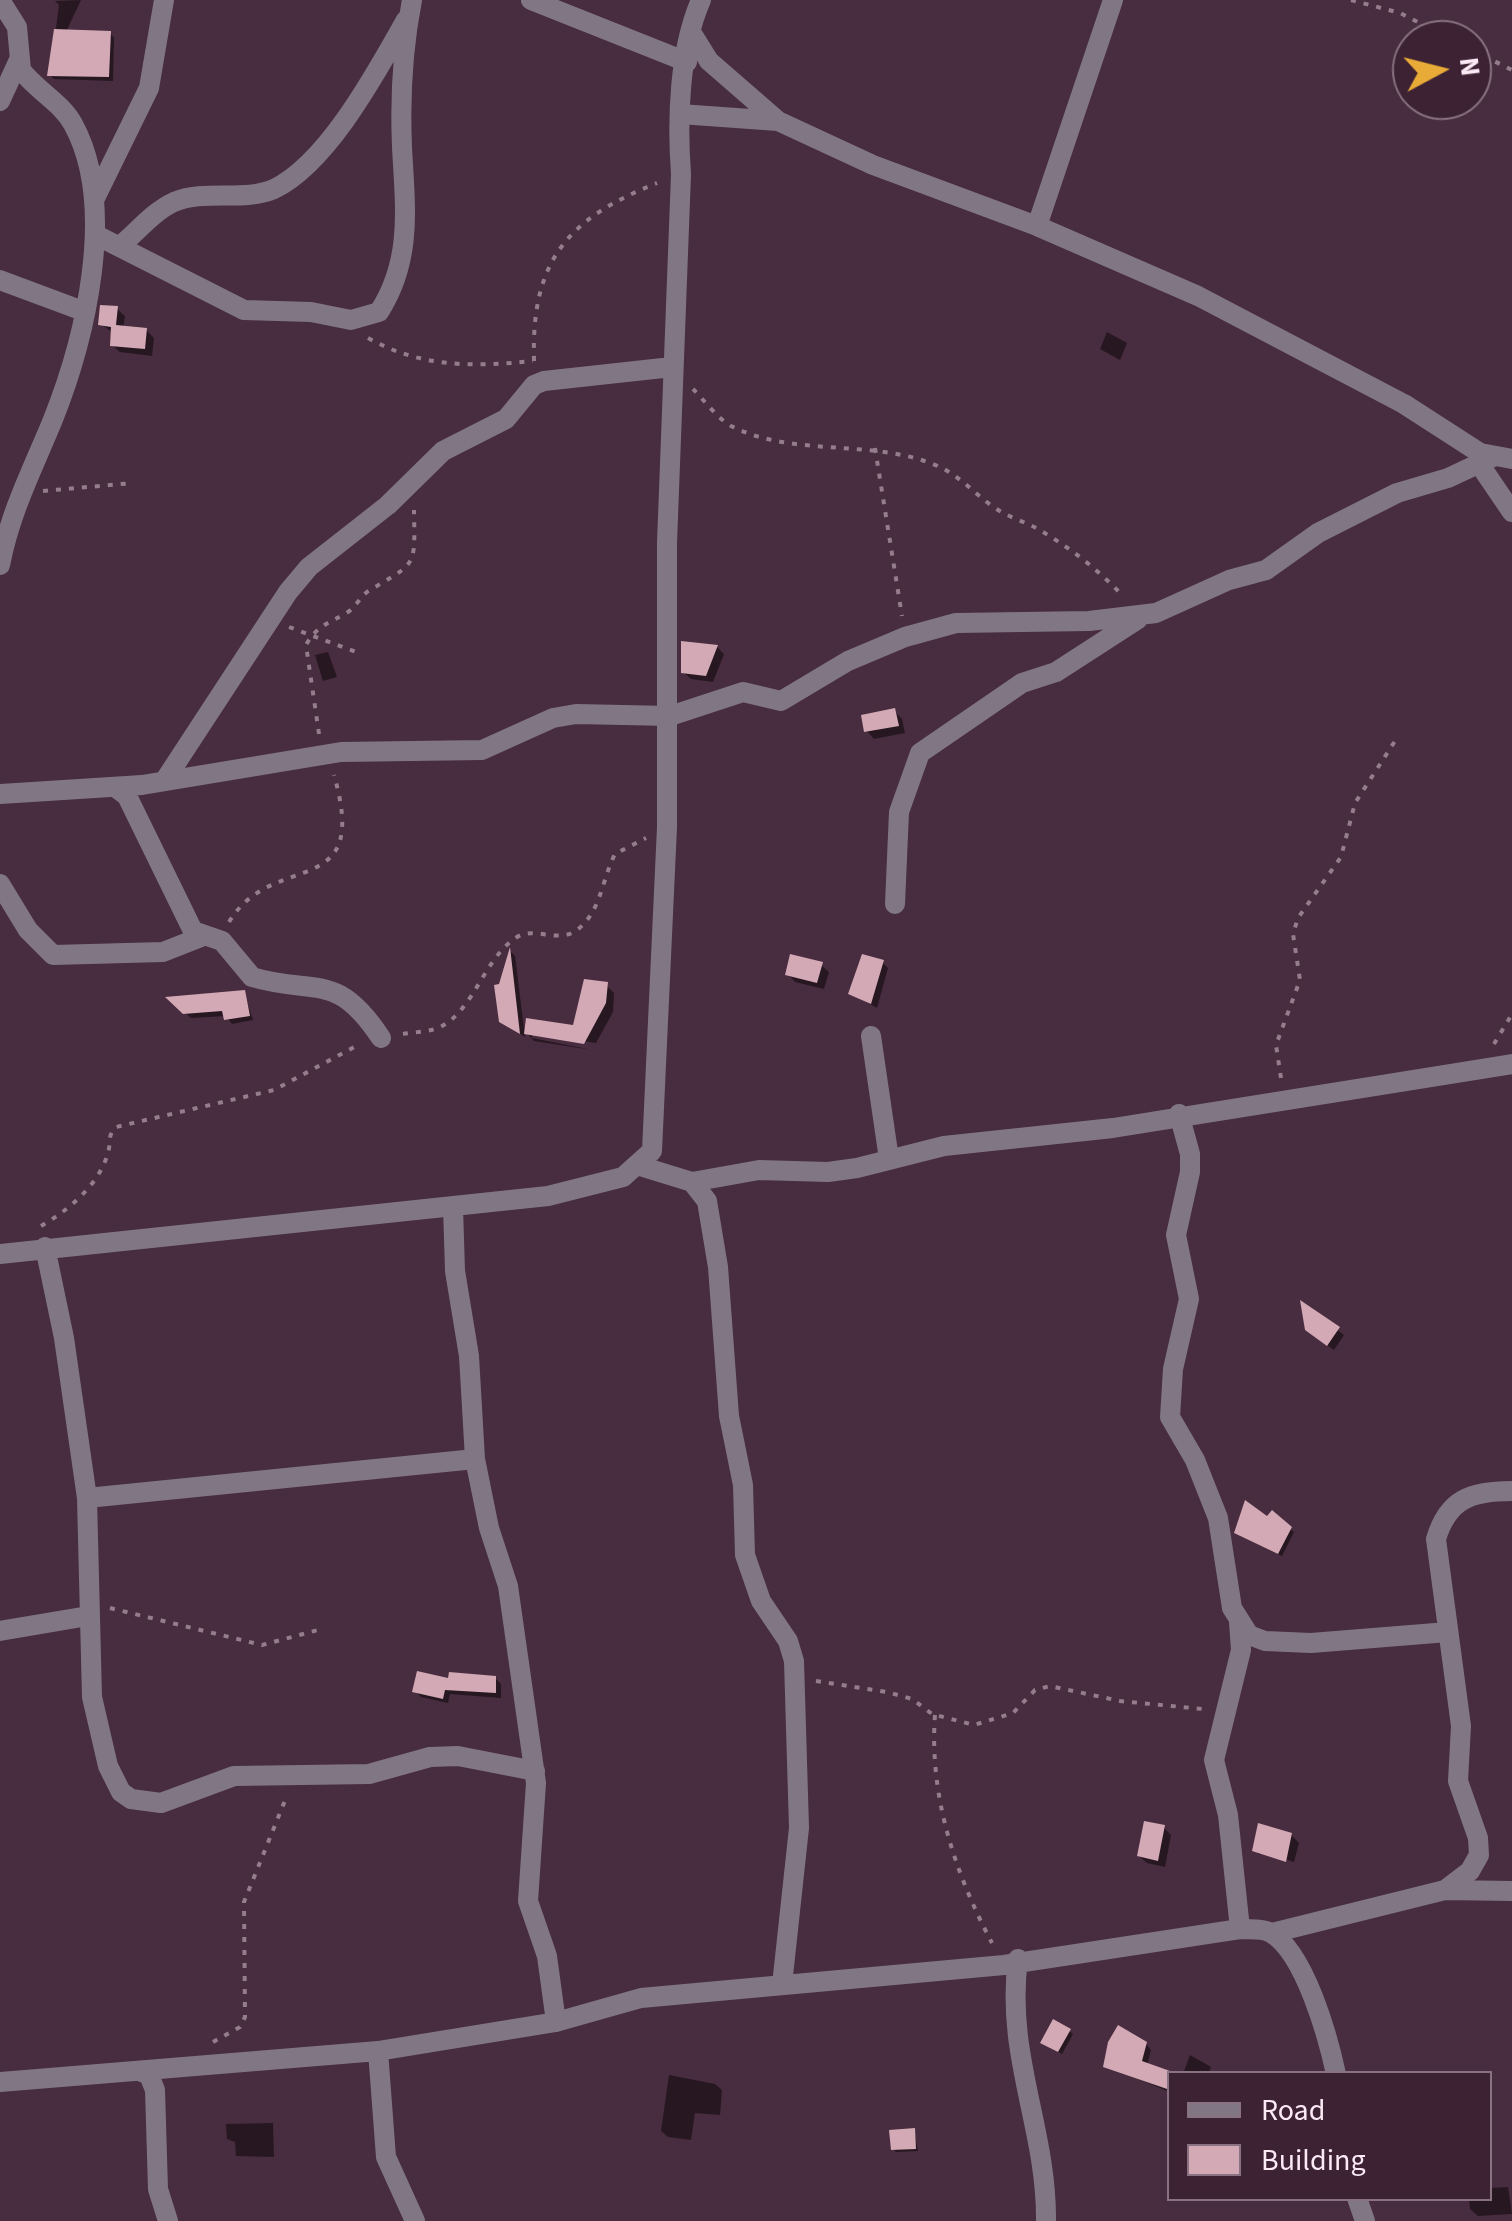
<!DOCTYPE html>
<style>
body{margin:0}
#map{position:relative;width:1512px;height:2221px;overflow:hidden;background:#482c3f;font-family:"Source Sans 3",sans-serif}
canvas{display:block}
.legend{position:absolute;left:1167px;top:2071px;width:325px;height:130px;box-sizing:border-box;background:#3d2234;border:2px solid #897281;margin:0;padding:12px 18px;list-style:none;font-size:30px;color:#fbe9f4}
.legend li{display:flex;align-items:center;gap:20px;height:50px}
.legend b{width:50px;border:2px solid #897281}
.north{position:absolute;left:1392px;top:20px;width:100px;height:100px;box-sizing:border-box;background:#3d2234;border:2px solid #897281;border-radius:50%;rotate:83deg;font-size:28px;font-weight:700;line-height:40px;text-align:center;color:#fbe9f4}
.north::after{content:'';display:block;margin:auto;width:35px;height:45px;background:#e8ab37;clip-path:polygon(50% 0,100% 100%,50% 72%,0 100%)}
</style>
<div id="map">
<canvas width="1512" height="2221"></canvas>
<ul class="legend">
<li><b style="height:12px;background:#817784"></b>Road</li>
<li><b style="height:28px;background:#d2a9b4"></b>Building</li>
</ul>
<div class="north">N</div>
</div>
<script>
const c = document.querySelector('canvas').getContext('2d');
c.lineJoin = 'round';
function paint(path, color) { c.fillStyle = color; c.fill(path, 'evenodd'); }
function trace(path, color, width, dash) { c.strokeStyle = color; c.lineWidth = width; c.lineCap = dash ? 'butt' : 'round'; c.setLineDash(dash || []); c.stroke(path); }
const shadow = new Path2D(`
 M81,0L66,32L110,33L114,38L113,81L54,79L50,75L59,5L55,1Z
 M1405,47L1412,48V68L1404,61Z
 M117,309L125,316L123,328L146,330L154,338L152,356L120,352L112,345L113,333L101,324Z
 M1107,332L1127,343L1120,360L1100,349Z
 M717,647L724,654L713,682L691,679L683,672Z
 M328,652L337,677L323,681L315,655Z
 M894,711L902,719L905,733L874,739L867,731Z
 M511,952L515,956L525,1037L502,1021L501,986Z
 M882,962L888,968L877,1008L851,993Z
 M821,965L829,972L824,989L795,982L788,974Z
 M606,985L614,993L613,1012L596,1043L532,1033V1038L592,1050L534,1041L527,1033L575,1027Z
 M244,993L253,1020L232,1024L226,1016L191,1018L170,999Z
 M1304,1305L1344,1335L1334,1350L1314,1336Z
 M1272,1513L1294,1532L1282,1556L1240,1536Z
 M495,1678L501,1684V1698L450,1694L448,1703L421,1697L415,1691L449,1681Z
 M1164,1828L1171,1835L1165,1867L1147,1863L1139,1856Z
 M1291,1835L1299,1843L1294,1862L1260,1851V1855L1255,1850Z
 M1069,2031L1073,2034L1062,2054L1046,2045Z
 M1146,2044L1151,2050L1147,2066L1170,2074V2092L1106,2066Z
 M1190,2055L1211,2067L1208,2074H1183Z
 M669,2075L715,2084L722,2090L720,2115L695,2113L691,2140L668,2137L661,2131Z
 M273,2123L274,2157L236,2156L235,2142L227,2139L226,2124Z
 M914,2131L918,2151L896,2152L893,2149Z
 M1508,2187L1512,2214L1478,2216L1470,2209L1469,2198H1490V2188Z`);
const building = new Path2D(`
 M54,29L111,31L109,77L47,76Z
 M100,305L118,306L116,325L147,328L145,349L110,346L111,327L98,325Z
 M681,641L718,645L706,676L681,673Z
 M895,708L899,726L864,732L861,715Z
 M510,947L520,1034L499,1022L494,985L499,984Z
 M790,954L823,962L817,983L785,975Z
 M862,954L884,960L871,1004L848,994Z
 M584,979L608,982L606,1003L584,1044L524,1034L526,1018L573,1025Z
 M245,990L250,1016L224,1020L222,1011L183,1014L165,997Z
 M1300,1300L1340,1327L1327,1346L1305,1330Z
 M1245,1500L1267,1516L1272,1510L1292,1527L1278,1554L1234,1533Z
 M417,1671L448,1678L449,1672L496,1676V1693L445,1690L443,1699L412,1692Z
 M1144,1821L1165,1825L1158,1861L1137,1856Z
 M1258,1823L1292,1833L1286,1862L1252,1851Z
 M1053,2019L1071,2029L1058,2052L1040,2043Z
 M1118,2025L1147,2042L1142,2061L1170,2071V2090L1103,2067L1108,2042Z
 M915,2128L916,2149L891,2150L889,2130Z`);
const path = new Path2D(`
 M1351,0L1400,13L1453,40
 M1472,50L1512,70
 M368,338C422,368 473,367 533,361
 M534,361C531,262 566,219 657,183
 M693,389C704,400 717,418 731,426C792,457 869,439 933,464C959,474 973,493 995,508C1008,517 1023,521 1036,528C1068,546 1096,568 1121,594
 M875,448L902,616
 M43,491L133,483
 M289,627L356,652
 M319,734L306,645C317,625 330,623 348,612C357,606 360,596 370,590C417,562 415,568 414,510
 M229,922C274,848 371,904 334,775
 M403,1034C415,1032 431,1032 442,1026C475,1008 484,958 517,937C535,926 558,944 577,930C601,912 602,879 615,854L646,838
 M1494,1044L1512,1014
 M1281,1078L1276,1045L1300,980L1293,934L1298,918L1341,857L1355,803L1395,741
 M41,1226C67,1211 97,1187 107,1156C112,1144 106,1137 116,1127L274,1090L360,1044
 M110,1608L262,1645L318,1630
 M816,1681L887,1692L912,1699L932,1714L974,1725L1013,1713L1035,1690L1050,1686L1120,1701L1203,1709
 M935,1715C929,1796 955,1873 992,1943
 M213,2042L240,2027L245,2017L244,1902L286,1798`);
const minor = new Path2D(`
 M531,0L687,62
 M691,32L709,61L778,121
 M0,101L18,62
 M680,114L778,121L873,165L1037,226L1198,296L1404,404L1480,453L1512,459
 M95,198L149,88L164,0
 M1037,226L1113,0
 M96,235L244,310L311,312L351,320L379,312C413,259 405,206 402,147C400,100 403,46 412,0
 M120,246C137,232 154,211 174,202C205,189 244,202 274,189C328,163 377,71 406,20
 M0,280L83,311
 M1480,465L1512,512
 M0,565C10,513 32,470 52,422C85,340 118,206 73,124C61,102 36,90 21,70L17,27L0,0
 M165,780L288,592L309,567L388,505L443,451L506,419L534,385L544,381L672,367
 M115,787L127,796L193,931L222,941L252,977C316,996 336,970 381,1038
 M0,794L142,785L341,752L482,750L553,718L576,714L670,716L743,692L781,701L848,661L905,637L956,623L1089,621L1156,613L1229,580L1266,570L1318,533L1397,493L1448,478L1493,457
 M0,884L28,930L53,955L163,952L201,937
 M895,904L899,812L920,753L1022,683L1056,672L1138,619
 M871,1036L889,1159
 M1179,1114L1190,1154V1172L1176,1235L1189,1299L1173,1369L1170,1417L1195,1460L1218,1518L1232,1608L1249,1635L1265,1641L1311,1643L1448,1632
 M640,1166L692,1182L707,1201L718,1267L729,1416L743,1485L745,1555L761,1601L788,1641L794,1661L799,1828L782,1985
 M692,1182L759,1170L828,1172L857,1168L944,1146L1113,1128L1512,1064
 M453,1207L455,1271L469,1356L475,1459L489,1528L508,1586L536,1783L528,1901L547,1956L556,2022
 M45,1247L64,1338L87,1498L92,1697L108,1766L121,1792L131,1799L161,1803L234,1776L369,1774L430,1757L458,1756L535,1771
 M0,1254L548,1196L623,1177L652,1151L667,827V543L681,174C677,120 679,50 701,0
 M87,1498L475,1459
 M1239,1622L1241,1650L1214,1760L1228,1815L1240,1929
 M0,1631L88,1616
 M1445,1890L1512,1891
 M1272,1933L1445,1890L1470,1871L1479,1855L1478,1838L1458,1781L1461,1726L1436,1539C1448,1499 1471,1491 1512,1491
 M1018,1959C1005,2055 1047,2129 1046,2221
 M378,2051L386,2157L415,2221
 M140,2071L149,2075L155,2090L158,2189L168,2221
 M0,2082L378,2051L556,2022L641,1998L1004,1965L1240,1929C1250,1930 1263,1928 1271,1933C1305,1953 1328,2037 1336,2074
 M1357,2198L1365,2221`);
paint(shadow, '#0007');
paint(building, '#d2a9b4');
trace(path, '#957d8d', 4, [5, 8]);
trace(minor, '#817784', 20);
</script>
